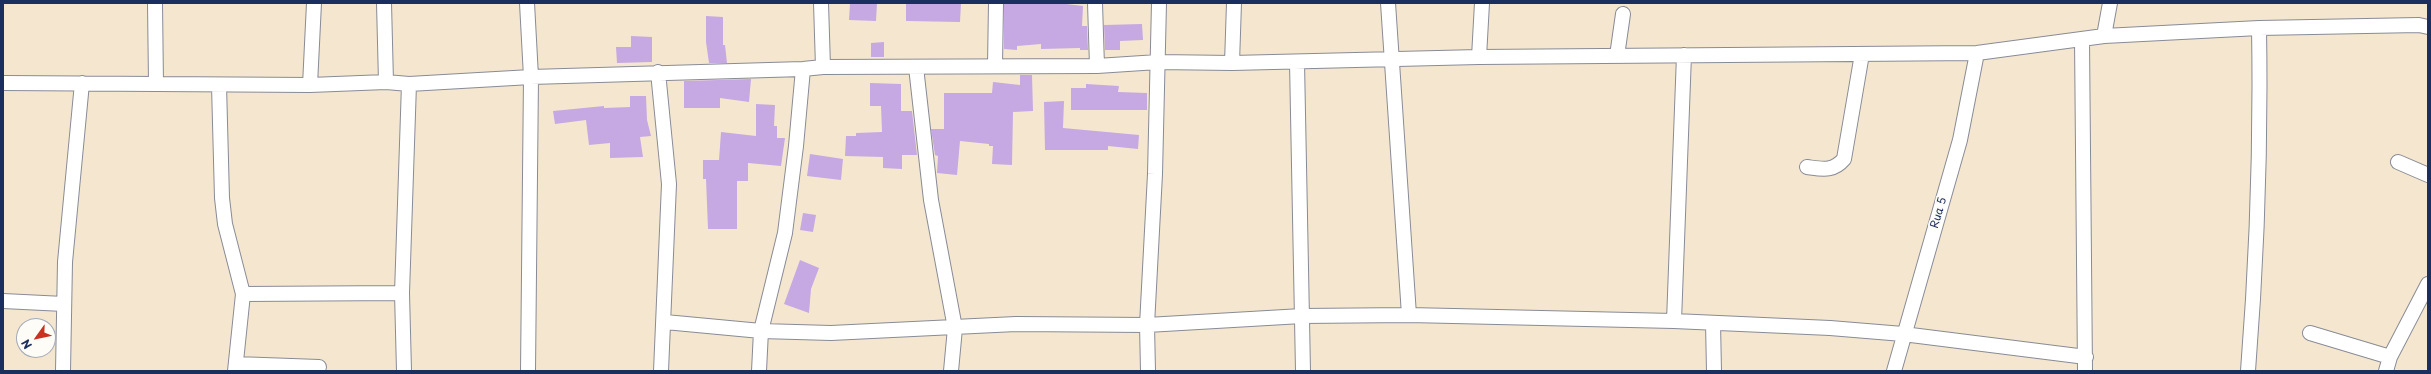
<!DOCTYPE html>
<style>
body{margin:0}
#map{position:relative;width:2431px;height:374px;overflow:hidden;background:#f5e7cf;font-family:"Playpen Sans",sans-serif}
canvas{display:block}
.frame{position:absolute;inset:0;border:4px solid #1b2f5e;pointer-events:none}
.north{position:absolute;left:16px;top:318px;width:40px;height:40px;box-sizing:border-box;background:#fdfcf7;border:1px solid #a3aaba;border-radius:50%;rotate:237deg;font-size:11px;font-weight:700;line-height:16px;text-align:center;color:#1b2f5e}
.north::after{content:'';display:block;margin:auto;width:14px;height:18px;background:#c8321e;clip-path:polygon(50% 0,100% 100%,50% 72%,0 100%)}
</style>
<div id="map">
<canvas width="2431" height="374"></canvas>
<div class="frame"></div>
<div class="north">N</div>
</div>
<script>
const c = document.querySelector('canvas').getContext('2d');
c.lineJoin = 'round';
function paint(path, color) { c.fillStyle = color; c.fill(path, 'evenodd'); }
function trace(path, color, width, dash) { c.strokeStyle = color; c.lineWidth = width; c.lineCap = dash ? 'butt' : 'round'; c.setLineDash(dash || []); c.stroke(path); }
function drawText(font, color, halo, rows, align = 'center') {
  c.font = font + ' "Playpen Sans",sans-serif'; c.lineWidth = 3.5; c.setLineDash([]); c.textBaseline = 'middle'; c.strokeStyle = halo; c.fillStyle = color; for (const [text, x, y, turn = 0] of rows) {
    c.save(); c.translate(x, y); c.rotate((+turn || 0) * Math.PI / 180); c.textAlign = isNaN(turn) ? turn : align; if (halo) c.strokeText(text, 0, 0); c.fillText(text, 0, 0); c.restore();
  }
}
const building = new Path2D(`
 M850,3H877L876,21L849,20Z
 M906,3H961L960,22L906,21Z
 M1004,3H1058L1083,6L1082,26H1087L1088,50H1080V48L1041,49V44L1017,46V50L1004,49Z
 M706,16L723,17V45H725L727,63H709L706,42Z
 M1142,24L1143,40L1120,41V50H1105L1104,25Z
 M631,36L652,37V62L617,63L616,47H631Z
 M884,42V57H871V43Z
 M1020,75H1032L1033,111L1013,112L1012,165L992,164L993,146H989V144L960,141L957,175L937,173L938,156L935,155L931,129H944V93H992L993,82L1020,85Z
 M751,79L749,102L720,98V108H684V81Z
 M870,83L901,84V111H912L917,155H902V169L883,168V157L845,156L846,136H856V133L882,132L881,106H870Z
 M1086,84L1119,86L1118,92L1147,93V110H1071V88H1086Z
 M630,96H646L647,120L651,136L640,137L643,157L610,158V143L589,145L586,120L555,124L553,111L604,106V108L630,107Z
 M1064,101L1063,128L1139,135L1138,149L1108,146V150H1045L1044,102Z
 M756,104L775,105L774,126H777V138H785L781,166L748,163V181H737V229H708L706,179H703V160H719L721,132L756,136Z
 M810,154L843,159L841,180L807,176Z
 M803,213L816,215L813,232L800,230Z
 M800,260L819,268L811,289L809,313L784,304Z`);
const minor = new Path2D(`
 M155,3L156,84
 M384,3L386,82
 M527,3L531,77L528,371
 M821,3L823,67
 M1095,3L1097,66
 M1388,3L1409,315
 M2104,36L2110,3
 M2082,39L2085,371
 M1617,56L1623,14
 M1479,57L1482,3
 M1297,62L1303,371
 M1232,63L1234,3
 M995,65L996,3
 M916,67L931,200L955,328L951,371
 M658,72L669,184L661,371
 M3,83L310,85L386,82L409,84L531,77L803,69L823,67L1097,66L1158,62L1232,63L1479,57L1977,53L2104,36L2259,28L2419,25L2428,27
 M219,85L222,198L225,224L243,294L235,371
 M310,85L314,3
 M2398,162L2428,175
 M1807,167C1822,169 1833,172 1844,159L1862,54
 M243,294L402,293
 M3,301L64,304
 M1674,321L1684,55
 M665,322L761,331L831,333L1016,324L1147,325L1302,316L1409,315L1674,321L1830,328L1903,334L2086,357
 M1713,323L1714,371
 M2310,333L2390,357
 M236,364L319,367
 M63,371L65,262L82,83
 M404,371L402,293L409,84
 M759,371L761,331L785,233L796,146L803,69
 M1148,371L1147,325L1155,174L1159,3
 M1894,371L1960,140L1977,53
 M2248,371C2257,257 2261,142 2259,28
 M2386,371L2390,357L2428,284`);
const streetNames = [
 ["Rua 5",1939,213,-74]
];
paint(building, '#c6a8e2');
trace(minor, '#888b96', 16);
trace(minor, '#fff', 14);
drawText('11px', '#1b2f5e', '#fdfcf7', streetNames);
</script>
